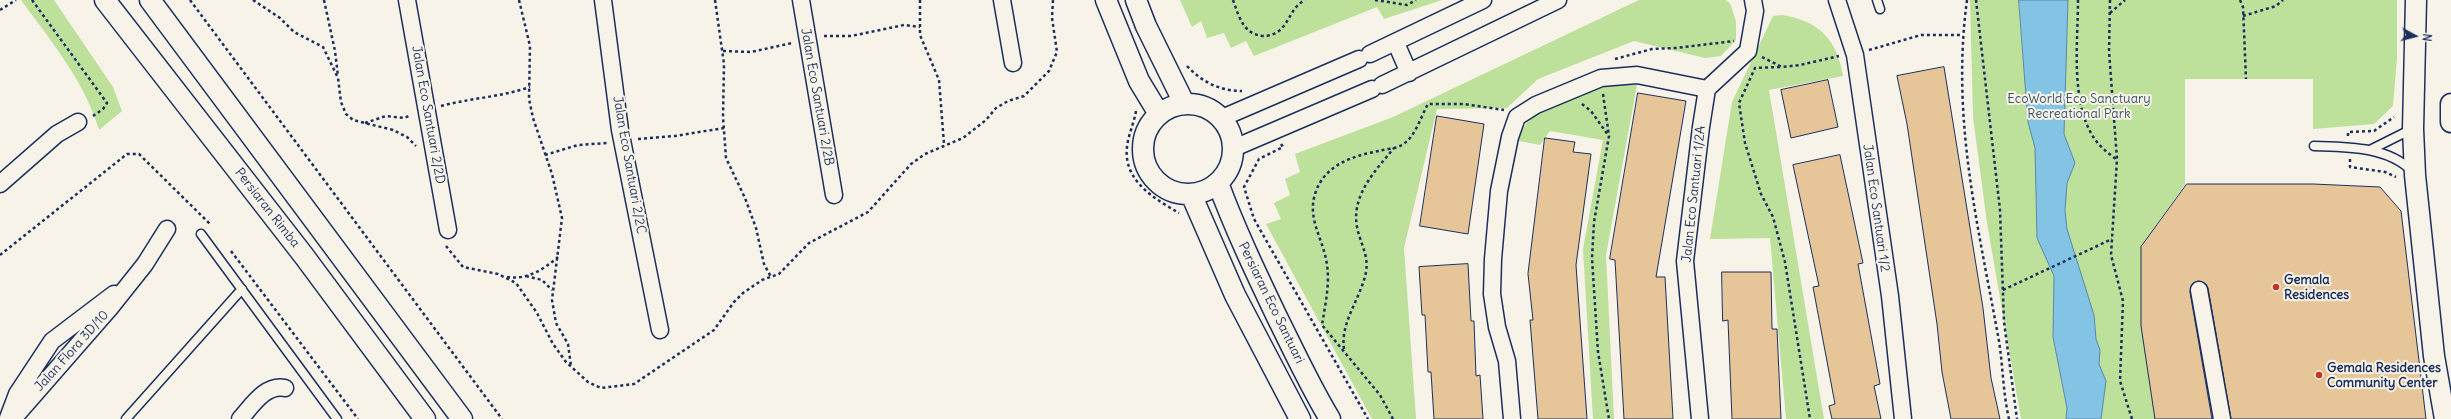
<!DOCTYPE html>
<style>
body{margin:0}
#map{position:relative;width:2451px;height:419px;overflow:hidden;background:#f7f3e8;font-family:Delius,sans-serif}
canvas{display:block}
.north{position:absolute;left:2395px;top:16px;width:40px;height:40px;-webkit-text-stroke:3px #f7f3e8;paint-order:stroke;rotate:97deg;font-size:11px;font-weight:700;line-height:16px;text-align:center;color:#1b2f5e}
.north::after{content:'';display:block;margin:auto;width:14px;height:18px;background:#1b2f5e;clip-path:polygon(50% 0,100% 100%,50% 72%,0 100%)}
</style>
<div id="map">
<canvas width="2451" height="419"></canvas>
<div class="north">N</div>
</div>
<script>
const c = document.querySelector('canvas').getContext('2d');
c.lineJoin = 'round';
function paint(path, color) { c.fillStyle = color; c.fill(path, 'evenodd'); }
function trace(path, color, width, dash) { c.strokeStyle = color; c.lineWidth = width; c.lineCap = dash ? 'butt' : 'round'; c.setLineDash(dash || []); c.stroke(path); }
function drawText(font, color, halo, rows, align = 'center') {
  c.font = font + ' Delius,sans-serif'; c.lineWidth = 4; c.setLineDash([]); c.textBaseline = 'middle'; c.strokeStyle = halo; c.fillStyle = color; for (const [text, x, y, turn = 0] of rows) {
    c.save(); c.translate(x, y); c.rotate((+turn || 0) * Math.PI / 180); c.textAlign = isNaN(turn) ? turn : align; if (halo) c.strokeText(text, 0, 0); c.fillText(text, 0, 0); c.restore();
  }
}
const green = new Path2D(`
 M21,0H54L113,87L122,111L99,130C85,82 51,41 21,0Z
 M1180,0H1442L1384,19L1377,7L1254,56L1246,41L1231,48L1224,33L1207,38L1201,21L1192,27Z
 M1639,0H1725L1730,3L1736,21V40L1721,56L1705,58L1634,41L1538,79L1507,108L1437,109L1404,248L1416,419H1372L1266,224L1281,219L1274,203L1290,195L1285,179L1300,172L1295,154L1393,117Z
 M1970,0H2397V58L2393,106L2374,124L2313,129V79H2185V184L2141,247V326L2155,419H2021L1987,223L1973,117Z
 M1782,15C1819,21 1837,39 1843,76L1769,90L1824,419H1786L1770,238L1710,239L1732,102L1773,16Z
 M1619,82L1637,85L1606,255L1614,419H1593L1583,249L1603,140L1550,131L1540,145L1519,141C1527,100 1585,93 1619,82Z`);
const water = new Path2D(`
 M2019,0H2068L2064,134L2075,163L2067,183L2065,211L2067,229L2094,315L2096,339L2100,350L2099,364L2106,381L2101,419H2066L2067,408L2053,337L2054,276L2037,238L2035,148L2028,122Z`);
const building = new Path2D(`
 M1944,67L1983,308L1991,378L2000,419H1951L1942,372L1937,324L1907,124L1897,76Z
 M1828,80L1838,127L1791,138L1781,90Z
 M1638,93L1686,101L1656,277H1665L1673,419H1624L1615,260L1610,259Z
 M1437,116L1484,124L1468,234L1420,226Z
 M1545,138L1575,142L1573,152L1591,154L1576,265L1587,419H1538L1530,320H1533L1528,274Z
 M1840,155L1863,263L1858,264L1880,384L1874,386L1881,419H1832L1829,406L1835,404L1813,287L1819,286L1793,165Z
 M2187,184H2313L2380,187L2401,211L2426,419H2231L2208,288L2206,284L2198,281L2193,283L2190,292L2212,419H2155L2141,326V247Z
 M1468,264L1471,321H1474L1476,376L1480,375L1483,419H1434L1431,372H1428L1425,315H1422L1419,267Z
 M1722,272H1771L1772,329H1777L1781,419H1732L1728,320L1723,321Z`);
const path = new Path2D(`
 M32,0L107,103L103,109L93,116
 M190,0L502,419
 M253,0L280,18L294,32L323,47L338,78L341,102L346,114L353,120L393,130L407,137L416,146
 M324,0L335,51L338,76
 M519,0L530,46L529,99L533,118L552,174L562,218L552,300L556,323L568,344L571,366
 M715,0L724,64L723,117L726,158L745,198L756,228L764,264L771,277
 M920,0V35L939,80L944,144
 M1233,0C1239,17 1244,36 1265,36C1270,36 1278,33 1282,28C1291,18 1292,7 1305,0
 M1375,0L1407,5L1416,0
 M1967,0C1951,119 1978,225 1999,341C2003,367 2003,393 2009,419
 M1976,0L2000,210L2004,322L2017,419
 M2078,0C2078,41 2070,102 2094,138C2100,147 2108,153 2116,159
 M2110,0L2109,51L2117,159L2111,255L2123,301L2120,381L2132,419
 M2240,0L2243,7L2246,79
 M0,10L16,0
 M2110,13L2125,0
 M2243,16L2276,6L2283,0
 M824,36H851L904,25L920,27
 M1869,50L1921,35H1962
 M723,51L751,52L792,43
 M1762,57L1782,67L1800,65L1839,56
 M1615,59L1652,49L1676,48L1734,41
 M1187,66C1202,82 1220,91 1242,91
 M1780,67L1755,68L1739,103L1745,143L1761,194L1773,217L1785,262L1810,419
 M1603,94L1609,136L1594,222L1592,258L1598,352L1609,419
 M1582,104L1591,111L1608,135
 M441,106C471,98 501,97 530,87
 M1136,111C1134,123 1128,136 1127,147C1123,181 1155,199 1179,213
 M365,123L386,116L404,118L411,115
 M2348,136V132L2374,131L2394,117
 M638,139L675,136L724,128
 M1281,144L1283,147L1259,159L1244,187L1254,219L1368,419
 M545,155L578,145L607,143
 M2350,159V167L2385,172L2396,177
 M446,246L463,267L498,274L516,283L537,313L553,344L566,362L588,382L601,388L634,384L714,330L734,302L743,293L762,280L779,274L809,243L868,212L911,164L925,154L963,138L986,120L996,108L1008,101L1024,96L1049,71L1057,52L1052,18L1053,0
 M231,251L358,419
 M0,255L127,154H139L211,225
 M526,276L542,280L552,290
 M507,277C527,280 543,270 558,257
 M2003,290L2112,239
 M1344,349C1340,322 1361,298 1366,272C1369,255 1360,243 1357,227C1351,195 1376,170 1394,148
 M1393,419L1380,395L1322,325C1325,306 1330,284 1327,265C1324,240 1307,220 1315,194C1324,165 1352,156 1379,151C1385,149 1394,149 1400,146C1415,139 1420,118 1428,104H1464L1504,110`);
const service = new Path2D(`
 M1877,0L1880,9
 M2314,146C2346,147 2387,146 2412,171
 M2370,150L2412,129
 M201,234L337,419
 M126,419L242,289`);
const minor = new Path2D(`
 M407,0L448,230
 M603,0L620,130L660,330
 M801,0L834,195
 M1002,0L1013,63
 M1837,0L1855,55L1890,296L1903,419
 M1396,43L1409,73
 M1370,54L1483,0
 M1382,85L1558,0
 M1222,118L1359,59
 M1234,148L1372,89
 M0,184L57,134L78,122
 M2199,290L2222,419
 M8,418L17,394L52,341L114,294
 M13,419L110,308L145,264L167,229
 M240,419C252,406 265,384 285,388
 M1512,419L1507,361L1497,327L1492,294L1493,259L1499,191L1510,137L1517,117L1536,105L1601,78L1637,75L1707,89
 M1700,419L1685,261L1701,127L1707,89L1748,51L1755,11L1753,0`);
const tertiary = new Path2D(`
 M105,0L304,256L425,419
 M150,0L462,419
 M1106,0L1139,81L1159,114
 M1136,0L1146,26L1184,103
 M2416,0L2413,129L2415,175L2434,356L2445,419
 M1143 149a45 45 0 1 1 90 0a45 45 0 1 1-90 0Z
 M2451,104V122
 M1218,183C1235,229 1256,273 1277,317C1294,351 1310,386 1330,419
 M1191,194L1235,295L1300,419`);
const markers = [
 [2276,287,4,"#c8321e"],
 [2319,375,4,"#c8321e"]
];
const streetNames = [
 ["Jalan Eco Santuari 2/2B",817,97,80],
 ["Jalan Eco Santuari 2/2D",428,115,80],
 ["Jalan Eco Santuari 2/2C",629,165,80],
 ["Jalan Eco Santuari 1/2A",1694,194,-84],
 ["Persiaran Rimba",267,208,52],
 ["Jalan Eco Santuari 1/2",1876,208,82],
 ["Persiaran Eco Santuari",1271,303,64],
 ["Jalan Flora 3D/10",72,351,-48]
];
const parkNames = [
 ["EcoWorld Eco Sanctuary",2079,99],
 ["Recreational Park",2079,114]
];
const poiNames = [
 ["Gemala",2284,280],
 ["Residences",2284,295],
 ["Gemala Residences",2327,368],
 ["Community Center",2327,383]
];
paint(green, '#bde09a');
paint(water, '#83c3e3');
trace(water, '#5988ae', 1);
paint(building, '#e6c598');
trace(building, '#1b2f5e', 1);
trace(service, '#1b2f5e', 11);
trace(minor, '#1b2f5e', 19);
trace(tertiary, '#1b2f5e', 23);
trace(path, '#1b2f5e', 2.5, [3, 3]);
trace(service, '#f7f3e8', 8);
trace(minor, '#f7f3e8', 16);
trace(tertiary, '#f7f3e8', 20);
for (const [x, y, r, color] of markers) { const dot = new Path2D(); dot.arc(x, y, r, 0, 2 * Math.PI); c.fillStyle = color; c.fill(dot); trace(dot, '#f7f3e8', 1.5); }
drawText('13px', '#1b2f5e', '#f7f3e8', streetNames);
drawText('13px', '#3b526a', '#f7f3e8', parkNames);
drawText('bold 13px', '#1b2f5e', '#f7f3e8', poiNames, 'left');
</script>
